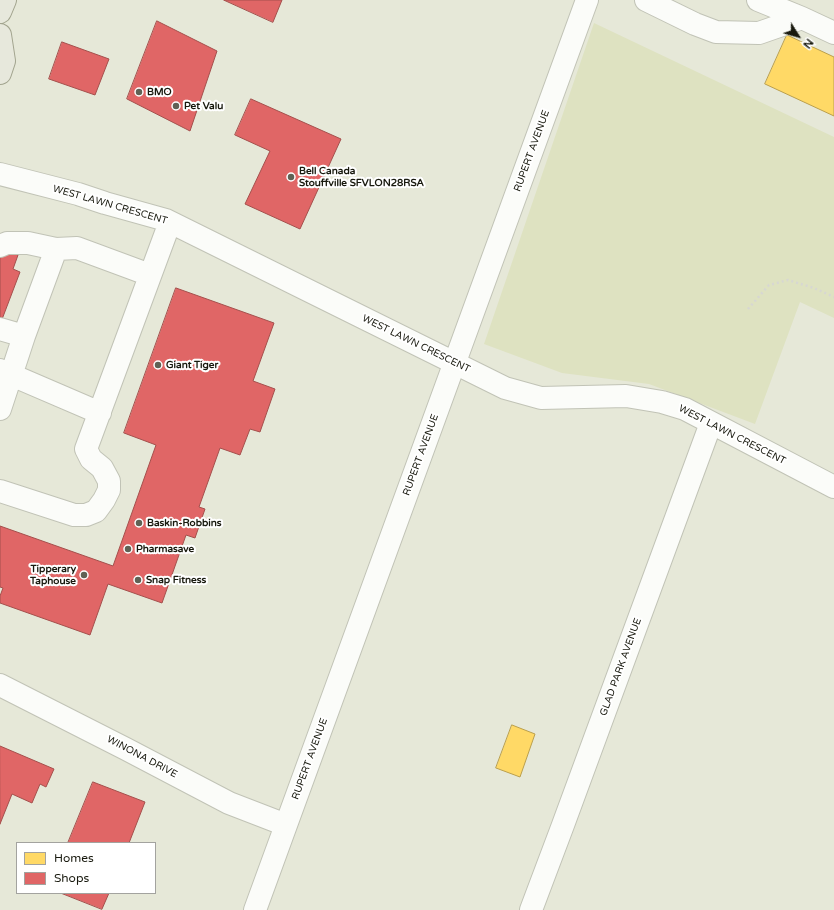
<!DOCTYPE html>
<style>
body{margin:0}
#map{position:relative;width:834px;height:910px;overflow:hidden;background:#e6e8d8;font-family:"Varela Round",sans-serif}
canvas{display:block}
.legend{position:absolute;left:16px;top:842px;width:140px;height:52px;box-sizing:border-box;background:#fff;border:1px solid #a3a39f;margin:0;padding:5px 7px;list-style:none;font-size:12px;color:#18190e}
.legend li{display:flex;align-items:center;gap:8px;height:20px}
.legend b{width:20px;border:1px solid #a3a39f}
.north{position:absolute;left:778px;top:16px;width:40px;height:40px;-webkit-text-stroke:3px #fff;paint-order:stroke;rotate:127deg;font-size:11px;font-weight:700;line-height:16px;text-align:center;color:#18190e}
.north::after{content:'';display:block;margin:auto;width:14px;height:18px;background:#18190e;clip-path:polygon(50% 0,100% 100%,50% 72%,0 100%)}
</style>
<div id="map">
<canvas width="834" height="910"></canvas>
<ul class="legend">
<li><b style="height:11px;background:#ffd966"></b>Homes</li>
<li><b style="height:11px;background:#e06666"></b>Shops</li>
</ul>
<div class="north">N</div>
</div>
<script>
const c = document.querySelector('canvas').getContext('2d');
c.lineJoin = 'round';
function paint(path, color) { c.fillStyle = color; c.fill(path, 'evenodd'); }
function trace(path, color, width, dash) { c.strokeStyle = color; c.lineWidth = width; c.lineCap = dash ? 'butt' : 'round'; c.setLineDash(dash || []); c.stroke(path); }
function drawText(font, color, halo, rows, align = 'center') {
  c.font = font + ' "Varela Round",sans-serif'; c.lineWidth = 4; c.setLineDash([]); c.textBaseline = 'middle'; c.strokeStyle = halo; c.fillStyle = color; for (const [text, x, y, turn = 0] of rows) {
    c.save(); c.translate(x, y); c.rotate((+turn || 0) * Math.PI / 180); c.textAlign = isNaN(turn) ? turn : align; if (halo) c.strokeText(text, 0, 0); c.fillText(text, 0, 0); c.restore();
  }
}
const green = new Path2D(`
 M594,23L834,137V318L800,302L755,424L649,384L562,373L484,344Z`);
const homes = new Path2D(`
 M787,35L834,57V116L765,84Z
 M512,725L535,734L520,777L496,768Z`);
const shops = new Path2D(`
 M224,0H282L273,22Z
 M157,21L217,51L190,131L127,99Z
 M62,42L109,59L95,95L49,79Z
 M251,99L341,139L300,229L245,204L270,151L235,135Z
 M2,249L18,255L13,269L20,272L1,322H0V254Z
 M176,288L274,323L253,381L275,389L260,432L250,429L240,455L220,448L199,507L205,509L195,538L186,535L162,603L108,584L90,635L0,603V596L3,588L0,587V526L113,566L156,445L124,433Z
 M0,746L54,769L46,787L40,784L32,803L12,794L0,824Z
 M93,782L145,802L129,843H68Z
 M61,893H109L102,909Z`);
const path = new Path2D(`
 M748,309L769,285L788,280L814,288L834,297`);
const minor = new Path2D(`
 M646,0L695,24L716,32L759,33L802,18L834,33
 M758,0L802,18
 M0,174L78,194L105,203L166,220L505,388L541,398L626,396L662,402L685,409L834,487
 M0,246L7,243H28L56,249L77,248L150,275
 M0,329L24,336
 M0,370L100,413
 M0,409L24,336L56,249
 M0,491L74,515H86L96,511L104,500L109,490V481L102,468L91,459L86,449L170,222
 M0,685L126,749L229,803L286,825
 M255,910L587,0
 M531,910L563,825L711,423`);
const major = new Path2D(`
 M0,12L5,0
 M0,35L4,61L0,73`);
const markers = [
 [139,92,4,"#606155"],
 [176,106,4,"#606155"],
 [291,177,4,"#606155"],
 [158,365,4,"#606155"],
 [139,523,4,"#606155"],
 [128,549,4,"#606155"],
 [84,575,4,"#606155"],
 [138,580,4,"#606155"]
];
const poiNames = [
 ["BMO",147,92],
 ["Pet Valu",184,106],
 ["Bell Canada",299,171],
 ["Stouffville SFVLON28RSA",299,183],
 ["Giant Tiger",166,365],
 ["Baskin-Robbins",147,523],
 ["Pharmasave",136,549],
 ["Tipperary",76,569,"right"],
 ["Taphouse",76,581,"right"],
 ["Snap Fitness",146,580]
];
const streetNames = [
 ["RUPERT AVENUE",532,151,-70],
 ["WEST LAWN CRESCENT",110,205,16],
 ["WEST LAWN CRESCENT",416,344,26],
 ["WEST LAWN CRESCENT",732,435,27],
 ["RUPERT AVENUE",421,455,-70],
 ["GLAD PARK AVENUE",621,667,-70],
 ["WINONA DRIVE",142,757,28],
 ["RUPERT AVENUE",310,759,-70]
];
paint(green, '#dee2c1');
paint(homes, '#ffd966');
trace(homes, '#ba9f4c', 1);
paint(shops, '#e06666');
trace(shops, '#a44f4c', 1);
trace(minor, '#c1c3b6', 24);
trace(major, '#a2a48e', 24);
trace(path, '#d7d7d2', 2.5, [2, 3]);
trace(minor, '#fbfcf9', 22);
trace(major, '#e7e8dc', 22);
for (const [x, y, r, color] of markers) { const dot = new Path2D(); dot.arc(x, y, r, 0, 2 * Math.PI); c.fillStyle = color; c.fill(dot); trace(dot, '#fff', 1.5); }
drawText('bold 10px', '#18190e', '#fff', poiNames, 'left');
drawText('10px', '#18190e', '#fff', streetNames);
</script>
